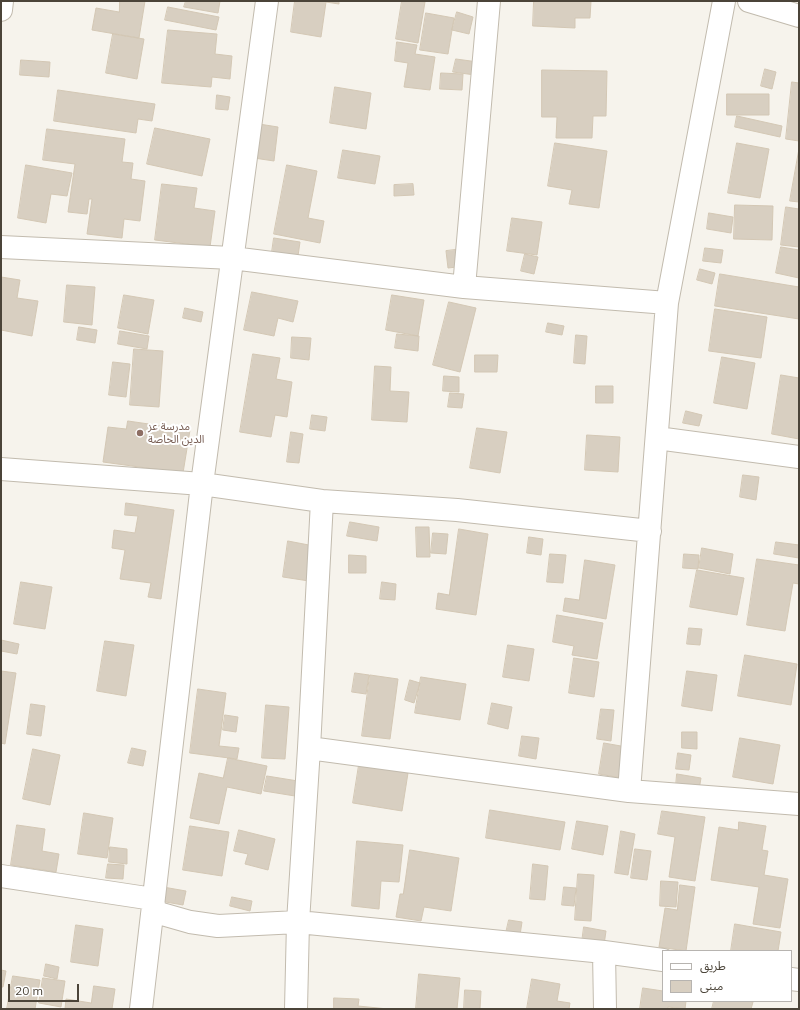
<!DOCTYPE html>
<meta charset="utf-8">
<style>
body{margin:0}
#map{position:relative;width:800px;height:1010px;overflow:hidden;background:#f6f3ec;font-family:Mulish,"Noto Sans Arabic",sans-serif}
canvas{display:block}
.frame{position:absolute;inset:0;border:2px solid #4b4439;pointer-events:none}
.legend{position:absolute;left:662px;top:950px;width:130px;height:52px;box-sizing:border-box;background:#fff;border:1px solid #b7b4b0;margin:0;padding:5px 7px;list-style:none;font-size:12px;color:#4b4439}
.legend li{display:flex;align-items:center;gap:8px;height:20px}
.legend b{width:20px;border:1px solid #b7b4b0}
.scale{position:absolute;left:8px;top:984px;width:71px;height:18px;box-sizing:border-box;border:2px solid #4b4439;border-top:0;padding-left:5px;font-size:12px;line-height:14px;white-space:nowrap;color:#4b4439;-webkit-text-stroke:3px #fff;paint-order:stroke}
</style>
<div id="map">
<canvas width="800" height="1010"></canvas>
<div class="frame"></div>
<ul class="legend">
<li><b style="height:5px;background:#fff"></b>طريق</li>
<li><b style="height:11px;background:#d8cfc1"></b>مبنى</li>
</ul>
<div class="scale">20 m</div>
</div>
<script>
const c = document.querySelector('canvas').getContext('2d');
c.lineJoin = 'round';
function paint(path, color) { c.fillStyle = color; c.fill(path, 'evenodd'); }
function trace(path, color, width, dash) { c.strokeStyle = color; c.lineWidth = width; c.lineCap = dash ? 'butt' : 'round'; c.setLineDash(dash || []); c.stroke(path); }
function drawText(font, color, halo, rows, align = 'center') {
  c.font = font + ' Mulish,"Noto Sans Arabic",sans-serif'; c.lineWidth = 4; c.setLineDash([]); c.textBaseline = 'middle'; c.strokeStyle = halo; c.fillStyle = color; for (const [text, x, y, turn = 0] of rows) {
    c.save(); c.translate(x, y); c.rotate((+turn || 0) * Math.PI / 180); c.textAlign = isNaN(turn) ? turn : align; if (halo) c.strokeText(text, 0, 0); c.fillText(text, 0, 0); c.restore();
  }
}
const building = new Path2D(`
 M120,1H145L139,38L92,30L96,8L119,12Z
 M186,1H220L218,13L184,7Z
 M295,1H339V4L326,2L321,37L291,32Z
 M402,1H416L425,2L418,43L396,39Z
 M534,1H591L590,18H575V28L533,26Z
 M168,7L219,17L216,30L165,20Z
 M457,12L473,17L469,34L452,30Z
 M426,13L454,18L448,54L420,50Z
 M168,30L217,34L215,54L232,56L230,79L212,77L211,87L162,83Z
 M113,34L144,39L137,79L106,73Z
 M397,42L417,45L415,54L435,57L430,90L404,87L408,63L395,61Z
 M456,59L478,62L475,75L453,72Z
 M21,60L50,62L49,77L20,75Z
 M765,69L776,72L772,89L761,86Z
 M542,70L607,71L606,116H593L592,138H556L557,117H542Z
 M441,73L463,74L462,90L440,89Z
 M792,82L799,83V141L786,139Z
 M335,87L371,93L366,129L330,123Z
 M58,90L155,104L152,121L138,119L136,133L54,121Z
 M727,94H769V115H727Z
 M217,95L230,97L228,110L216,109Z
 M737,116L782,126L780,137L735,127Z
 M259,124L278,127L274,161L254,158Z
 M155,128L210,139L202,176L147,164Z
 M47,129L125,139L122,162L133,163L131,179L145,181L140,221L124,219L122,238L87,234L92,199H89L87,214L68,212L75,164L43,160Z
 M555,143L607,151L599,208L569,204L572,190L548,186Z
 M737,143L769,149L760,198L728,193Z
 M799,149V202L790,201Z
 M343,150L380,156L375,184L338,178Z
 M26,165L72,173L67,196L51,194L46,223L18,218Z
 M287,165L317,171L308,218L324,221L320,243L274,234Z
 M162,184L197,188L194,208L215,211L210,247L155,240Z
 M413,184L414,195L394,196V185Z
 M735,205L773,206L772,240L734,239Z
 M786,207L799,209V247L781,245Z
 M709,213L733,217L731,233L707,229Z
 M512,218L542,222L537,255L507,251Z
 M274,238L300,242L298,256L272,252Z
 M781,247L799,250V278L776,273Z
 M705,248L723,250L721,263L703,261Z
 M463,249L466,266L448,268L446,251Z
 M525,254L538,257L534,274L521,271Z
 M700,269L715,273L712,284L697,280Z
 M720,274L799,287V319L715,306Z
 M1,277L20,280L17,298L38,301L32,336L1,330Z
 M67,285L95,287L92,325L64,322Z
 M252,292L298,301L293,322L278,318L274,336L244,330Z
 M124,295L154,300L148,334L118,328Z
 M392,295L424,300L418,336L386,330Z
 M449,302L476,308L460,372L433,365Z
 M185,308L203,312L201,322L183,318Z
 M715,309L767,317L761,358L709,351Z
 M548,323L564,326L562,335L546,332Z
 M79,327L97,330L95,343L77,340Z
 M120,331L149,336L147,349L118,344Z
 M397,334L419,336L418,351L395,348Z
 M576,335L587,336L585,364L574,363Z
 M292,337L311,338L309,360L291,358Z
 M134,349L163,351L159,407L130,405Z
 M253,354L280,358L276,379L292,382L287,417L275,415L271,437L240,432Z
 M475,355H498L497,372H475Z
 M722,357L755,363L747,409L714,403Z
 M113,362L130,364L126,397L109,395Z
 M375,366L391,367L390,391L409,392L407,422L372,420Z
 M781,375L799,378V439L772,434Z
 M444,376L459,377V392L443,391Z
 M596,386H613V403H596Z
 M450,393L464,394L462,408L448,407Z
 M686,411L702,415L699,426L683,423Z
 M312,415L327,417L325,431L310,429Z
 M128,421L190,430L183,473L103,462L108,427L126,429Z
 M477,428L507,432L500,473L470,468Z
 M291,432L303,434L299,463L287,462Z
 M587,435L620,437L618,472L585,470Z
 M743,475L759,477L756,500L740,497Z
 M126,503L174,510L161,599L148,597L151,583L120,579L125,550L112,548L114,530L135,533L138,516L125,515Z
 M350,522L379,527L377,541L347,536Z
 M416,527H429L430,557H417Z
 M459,529L488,534L476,615L436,609L438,593L449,595Z
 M433,533L448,534L446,554L431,553Z
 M529,537L543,539L541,555L527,553Z
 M288,541L314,546L309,581L283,577Z
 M776,542L799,545V558L774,554Z
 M702,548L733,554L730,574L699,568Z
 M550,554L566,555L563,583L547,582Z
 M684,554L699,555L698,569L683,568Z
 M349,555L366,556V573H349Z
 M757,559L799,565V584L793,583L785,631L747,625Z
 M585,560L615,565L606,619L563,611L565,598L579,600Z
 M697,570L744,578L737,615L690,607Z
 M21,582L52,587L45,629L14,624Z
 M382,582L396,584L395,600L380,599Z
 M557,615L603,623L597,659L572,655L574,646L553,642Z
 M689,628L702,629L700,645L687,644Z
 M1,640L19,644L17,654L1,651Z
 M105,641L134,645L126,696L97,691Z
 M508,645L534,649L529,681L503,677Z
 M745,655L797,664L791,705L738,696Z
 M574,658L599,662L594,697L569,693Z
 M1,671L16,673L5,744L1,743Z
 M687,671L717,675L712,711L682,706Z
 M355,673L369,675L366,694L352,692Z
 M370,675L398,679L390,739L362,736Z
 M421,677L466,684L460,720L415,713Z
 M410,680L420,683L414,703L405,700Z
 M198,689L226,693L219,746L239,748L237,759L190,753Z
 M492,703L512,707L508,729L488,724Z
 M31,704L45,706L41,736L27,734Z
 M266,705L289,707L285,759L262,758Z
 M601,709L614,710L611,741L597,739Z
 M225,715L238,717L236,732L223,730Z
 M682,732H697V749L682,748Z
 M522,736L539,738L536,759L519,756Z
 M740,738L780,745L773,784L733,777Z
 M604,743L632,748L627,779L599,774Z
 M132,748L146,751L143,766L128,763Z
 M33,749L60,755L50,805L23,799Z
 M678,753L691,755L689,770L676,769Z
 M228,758L267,766L261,794L227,787L219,824L190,818L199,773L223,778Z
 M359,765L408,773L402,811L353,803Z
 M677,774L701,778L699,790L676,786Z
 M267,776L298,781L295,796L264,791Z
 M490,810L565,822L560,850L486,838Z
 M662,811L705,817L695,881L669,877L675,837L658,834Z
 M84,813L113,818L107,858L78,854Z
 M577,821L608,826L603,855L572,849Z
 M739,822L766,826L762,850L768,851L764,875L788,879L780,928L753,924L759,887L711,880L719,827L738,830Z
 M17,825L45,829L42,851L59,854L56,872L11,865Z
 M190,826L229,832L222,876L183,870Z
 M239,830L275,839L268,870L245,864L248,854L234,851Z
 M621,831L635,834L628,875L615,873Z
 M357,841L403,845L399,882L381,881L379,909L352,906Z
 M110,847L127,849V864L109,862Z
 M635,849L651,851L647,880L631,878Z
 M410,850L459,858L451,911L424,907L421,921L396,917L400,894H403Z
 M108,864L124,865L123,879L106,878Z
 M533,864L548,866L545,900L530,899Z
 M578,874L594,875L591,921L575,920Z
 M661,881L678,882L676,907L660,906Z
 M680,885L695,887L686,951L659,947L665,908L677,910Z
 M163,887L186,891L183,905L160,901Z
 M564,887L576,888L574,906L562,905Z
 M232,897L252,901L250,911L230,906Z
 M509,920L522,922L520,935L506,933Z
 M735,924L781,932L778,951H731Z
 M76,925L103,929L98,966L71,962Z
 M584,927L606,931L604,945L582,942Z
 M46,964L59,967L57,979L44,976Z
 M1,970L6,971L3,987H1Z
 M419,974L460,978L457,1009H416Z
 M13,976L40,980L35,1009H7Z
 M43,978L65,981L61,1007L39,1003Z
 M532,979L560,984L557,1001L570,1003L569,1009H527Z
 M94,986L115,989L112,1009H65L66,999L91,1003Z
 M643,988L663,991V1001H686L685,1009L668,1007V1009H640Z
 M465,990L481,991L480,1009H464Z
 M334,998L359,999L358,1006L388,1009H334Z
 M714,1001H748L753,1002L751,1009H712Z`);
const minor = new Path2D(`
 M749,1L799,16
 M1,10L2,1
 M1,247L232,258L464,287L667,303
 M464,287L489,1
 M657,438L799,457
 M1,469L202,484L322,501L457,510L650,531
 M309,748L629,791L799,804
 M629,791L667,303L724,1
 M1,876L153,899L155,912L190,922L218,926L298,922L604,952L663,960
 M604,952L605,1009
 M791,979L799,980
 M141,1009L202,484L267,1
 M296,1009L298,922L309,748L322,501`);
const markers = [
 [140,433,4,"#8d6e63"]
];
const educationNames = [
 ["مدرسة عز",148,427],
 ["الدين الخاصة",148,440]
];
paint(building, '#d8cfc1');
trace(building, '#d3c7b4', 1);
trace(minor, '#c2bbae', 24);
trace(minor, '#fff', 22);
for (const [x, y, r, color] of markers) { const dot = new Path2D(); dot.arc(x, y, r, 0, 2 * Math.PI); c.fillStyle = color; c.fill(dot); trace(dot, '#fff', 1.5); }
drawText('11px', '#785e54', '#fff', educationNames, 'left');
</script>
